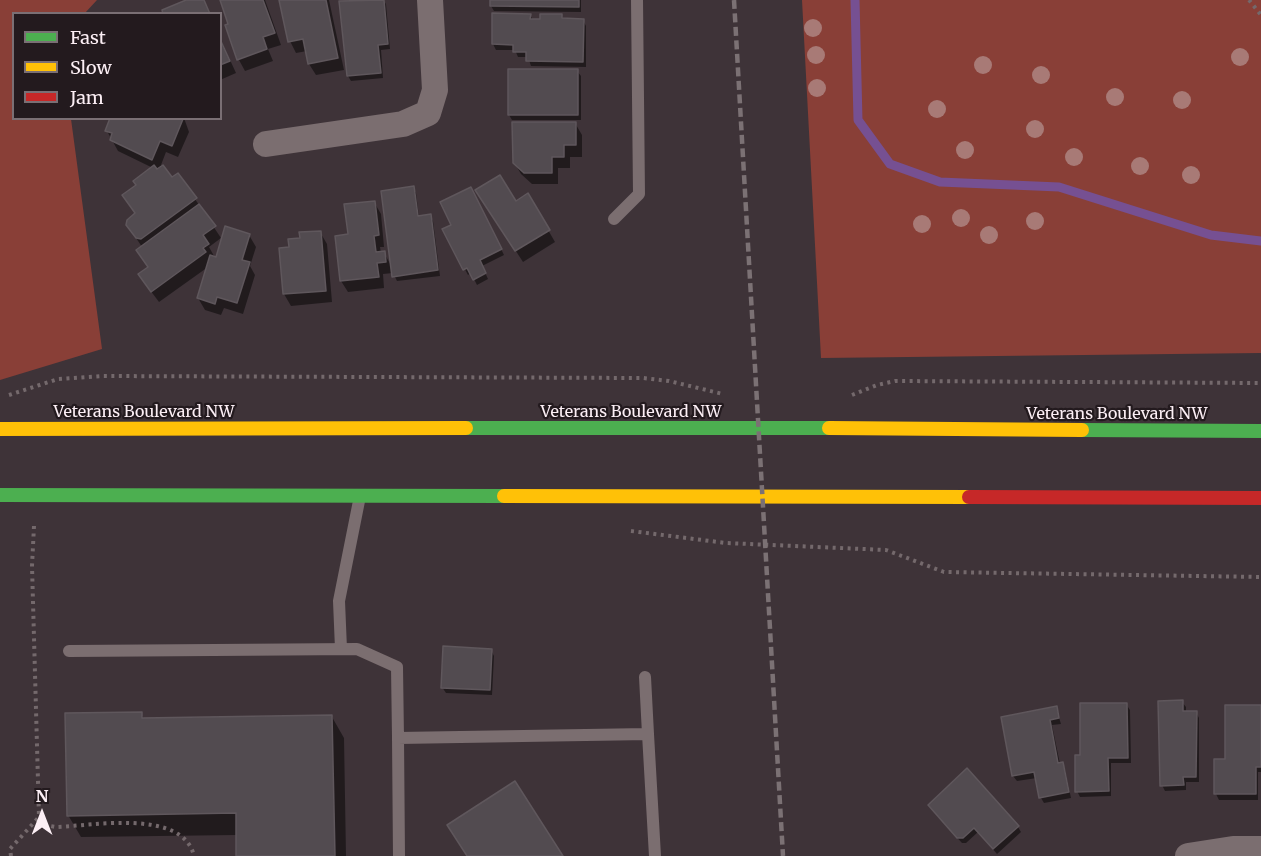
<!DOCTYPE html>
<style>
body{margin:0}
#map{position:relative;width:1261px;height:856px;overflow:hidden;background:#3e3338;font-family:Merriweather,serif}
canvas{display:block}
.legend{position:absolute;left:12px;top:12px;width:210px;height:108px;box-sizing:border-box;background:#231a1e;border:2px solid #7a6f74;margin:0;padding:8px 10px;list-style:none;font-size:18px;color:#fceff5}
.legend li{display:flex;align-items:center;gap:12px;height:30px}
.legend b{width:30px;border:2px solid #7a6f74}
.north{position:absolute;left:12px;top:784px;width:60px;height:60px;-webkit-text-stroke:4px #231a1e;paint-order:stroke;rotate:0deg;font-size:16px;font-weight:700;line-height:24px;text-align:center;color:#fceff5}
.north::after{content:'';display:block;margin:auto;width:21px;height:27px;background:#fceff5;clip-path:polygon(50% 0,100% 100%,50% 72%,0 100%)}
</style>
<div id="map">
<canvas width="1261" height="856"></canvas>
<ul class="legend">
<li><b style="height:8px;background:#4caf50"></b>Fast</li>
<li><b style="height:8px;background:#ffc107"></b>Slow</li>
<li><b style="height:8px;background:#c62828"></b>Jam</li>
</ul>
<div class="north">N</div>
</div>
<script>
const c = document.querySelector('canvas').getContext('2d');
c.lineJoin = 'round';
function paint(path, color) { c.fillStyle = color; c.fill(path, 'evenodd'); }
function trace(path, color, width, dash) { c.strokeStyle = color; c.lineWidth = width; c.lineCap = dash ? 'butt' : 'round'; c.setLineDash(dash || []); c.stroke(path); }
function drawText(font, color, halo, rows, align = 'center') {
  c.font = font + ' Merriweather,serif'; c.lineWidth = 4.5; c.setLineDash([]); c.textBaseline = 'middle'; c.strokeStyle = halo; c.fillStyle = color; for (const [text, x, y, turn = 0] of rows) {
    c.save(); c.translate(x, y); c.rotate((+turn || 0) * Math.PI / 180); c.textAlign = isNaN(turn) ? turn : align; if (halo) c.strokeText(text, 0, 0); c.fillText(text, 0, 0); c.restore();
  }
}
const green = new Path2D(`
 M0,0H97L85,13L14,14V118L71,119L102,349L0,380Z
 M802,0H1261V353L821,358Z`);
const shadow = new Path2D(`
 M221,0H265L281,45L268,49L273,61L245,71L239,60L227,26L230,25Z
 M281,0H329L344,70L316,75L309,64L307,51L296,53L290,41Z
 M348,0H383L386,4L390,49L381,50L383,78L351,81L348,76Z
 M491,0H581V12L494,11L491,6Z
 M530,15L533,20L562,16L564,20H583L586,26V67L531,66L528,57H518L515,50H496L493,44Z
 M220,38L236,73L220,80Z
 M577,71L581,76V120H512L509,115Z
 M112,118H184L189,132L178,157L166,152L161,165L172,179L195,199L221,238L209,247L214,256L212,257L216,259L249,235L256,247L250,266L255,275L243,314L224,308L221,315L205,310L198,298L208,267L159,302L147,286L149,268L138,251L142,247L127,224L136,215L123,195L137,185L153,168L118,151L107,131Z
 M575,123L582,135V157H570V168H558V184H532L521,174L514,162Z
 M413,188L416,193L419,217L430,216L433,221L440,276L397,281L393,273L383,274L384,288L348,292L341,281L374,202L381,214L384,247H380L381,253H384L392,267Z
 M477,191L516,203L528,195L555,242L523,262Z
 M474,194L504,255L482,266L488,279L477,285L471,273L468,275L444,230L453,225Z
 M320,232L327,244L332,302L291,306L284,294L290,249L302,239Z
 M491,650L494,656L492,695L446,693L442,687Z
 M1182,702L1186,707V713L1196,712L1199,718V782H1186V790L1165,791L1162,785Z
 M1126,704L1130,710L1131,763H1111V796L1080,797L1077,791L1082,756Z
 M1261,706V772H1258V800H1219L1216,794V760H1226Z
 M1056,708L1061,724L1052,725L1060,764H1062L1065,769L1071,798L1044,803L1041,798L1037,778L1017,781L1013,776Z
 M141,714L145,720L332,717L344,738L346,856H238L237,835L81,837L68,815Z
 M933,811L1018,827L1021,832L997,854L978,832L966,843H962Z`);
const stream = new Path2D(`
 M855,0L858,120L890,164L940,182L1059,187L1211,235L1261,241`);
const building = new Path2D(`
 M186,0H204L210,14H163L162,10Z
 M220,0H263L275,33L263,37L267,49L237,60L225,25L228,24Z
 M279,0H326L338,58L308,64L303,39L288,42Z
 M384,0L388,44L378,45L381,73L347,76L339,1Z
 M490,0H579V7L490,6Z
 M492,13L531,14L530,19H540V14H562V18L584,19L583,62L526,61V52H513V45L492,44Z
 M220,39L230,61L220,65Z
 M508,69H578V115H508Z
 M110,118H183V119L172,146L160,141L152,160L110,140L112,133L105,131Z
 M512,122H576V145H564V157H552V173H524L513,163Z
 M154,165L157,169L163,165L172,177L178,173L197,198L141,239L136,238L126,225L127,220L135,213L122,195L136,185L133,181Z
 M500,175L516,201L528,193L550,230L515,251L475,190Z
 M414,186L418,216L431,214L438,270L392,277L381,191Z
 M471,187L502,249L480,260L486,273L473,280L467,268L463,270L442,229L451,225L440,202Z
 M375,201L379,235L374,236L376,252L385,251L386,262L377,263L379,277L340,281L335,236L348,234L344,204Z
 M199,204L216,226L203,235L209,244L203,248L206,252L151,292L138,274L148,267L136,250Z
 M225,226L250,234L242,260L250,262L237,303L217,297L215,304L197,298L210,255L216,257Z
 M321,231L326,291L283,294L279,248L289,247L288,239L300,238L299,232Z
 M443,646L492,649L490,690L441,688Z
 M1183,700V711H1197L1196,777H1183L1184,785L1160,786L1158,701Z
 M1080,703H1127L1128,758H1108L1109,791L1075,792V755H1080Z
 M1225,705H1261V767H1256V794H1214V759H1225Z
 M1057,706L1059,718L1050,720L1058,763L1063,762L1069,792L1039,798L1034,772L1012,776L1001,717Z
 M142,712V718L332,715L335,856H236V813L67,816L65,713Z
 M967,768L1019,826L993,849L974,828L963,838H957L928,805Z
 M515,781L563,856H467L447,825Z`);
const path = new Path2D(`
 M1249,0L1261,15
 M9,395L58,379L102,376L643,378L669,381L723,394
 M852,395L877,385L895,381L1261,383
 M34,526L32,566L39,817L45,825L56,827C91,826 183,808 194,856
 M631,531L726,543L886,550L944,572L1261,577
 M11,856L10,849L39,817`);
const lane = new Path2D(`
 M614,219L639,194L637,0
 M341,649L339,601L360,496
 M69,651L357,649L397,667L398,738
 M645,677L648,734
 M399,856L398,738L648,734L655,856`);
const street = new Path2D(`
 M266,144L403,124L428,113L435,90L430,0
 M1188,856L1233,849H1261`);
const fast = new Path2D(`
 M466,428H829
 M1082,430L1261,431
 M0,495L504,496`);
const slow = new Path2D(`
 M829,428L1082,430
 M0,429L466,428
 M504,496L969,497`);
const jam = new Path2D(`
 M969,497L1261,498`);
const rail = new Path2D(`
 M734,0L783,856`);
const trees = [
 [813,28],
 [816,55],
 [1240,57],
 [983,65],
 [1041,75],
 [817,88],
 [1115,97],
 [1182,100],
 [937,109],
 [1035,129],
 [965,150],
 [1074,157],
 [1140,166],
 [1191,175],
 [961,218],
 [1035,221],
 [922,224],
 [989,235]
];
const streetNames = [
 ["Veterans Boulevard NW",144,412],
 ["Veterans Boulevard NW",631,412],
 ["Veterans Boulevard NW",1117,414]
];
paint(green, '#893f37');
paint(shadow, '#0007');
trace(stream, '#765092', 9);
paint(building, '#524b50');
trace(building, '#5f575c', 1.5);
trace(path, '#74696c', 4, [3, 4.5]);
trace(lane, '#7b6e70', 12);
trace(street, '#7b6e70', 26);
trace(fast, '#4caf50', 14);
trace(slow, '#ffc107', 14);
trace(jam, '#c62828', 14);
trace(rail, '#7b7174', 4.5, [9, 4.5]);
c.fillStyle = '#a87a76';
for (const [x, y] of trees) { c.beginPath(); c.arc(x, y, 9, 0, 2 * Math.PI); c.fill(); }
drawText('16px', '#fceff5', '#231a1e', streetNames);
</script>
